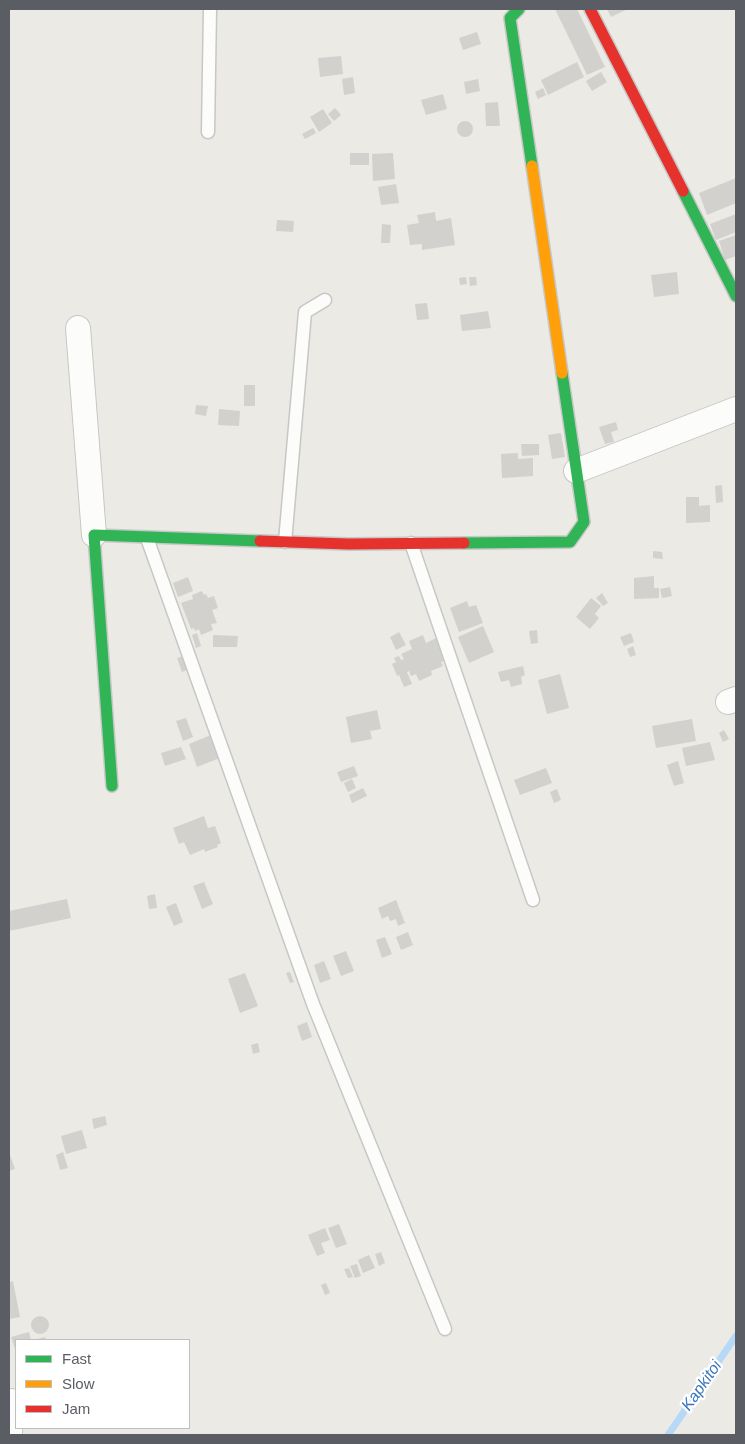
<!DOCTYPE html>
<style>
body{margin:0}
#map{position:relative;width:745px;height:1444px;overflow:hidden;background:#ebeae5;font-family:Arial,sans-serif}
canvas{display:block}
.frame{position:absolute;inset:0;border:10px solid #5a5e64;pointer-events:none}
.legend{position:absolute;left:15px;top:1339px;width:175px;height:90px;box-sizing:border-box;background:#fff;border:1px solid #bdbfc1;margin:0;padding:6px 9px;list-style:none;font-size:15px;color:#5a5e64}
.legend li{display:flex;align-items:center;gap:10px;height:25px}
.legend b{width:25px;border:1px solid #bdbfc1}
</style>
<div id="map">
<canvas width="745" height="1444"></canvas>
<div class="frame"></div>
<ul class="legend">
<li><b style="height:6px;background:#30b455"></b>Fast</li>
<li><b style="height:6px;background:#ff9f0a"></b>Slow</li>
<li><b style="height:6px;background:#e5322d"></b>Jam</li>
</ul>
</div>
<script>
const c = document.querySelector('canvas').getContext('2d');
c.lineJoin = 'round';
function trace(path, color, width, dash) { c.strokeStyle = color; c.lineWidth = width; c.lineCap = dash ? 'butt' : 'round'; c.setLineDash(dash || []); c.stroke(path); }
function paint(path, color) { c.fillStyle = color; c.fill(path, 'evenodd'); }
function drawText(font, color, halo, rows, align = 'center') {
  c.font = font + ' Arial,sans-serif'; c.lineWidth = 4.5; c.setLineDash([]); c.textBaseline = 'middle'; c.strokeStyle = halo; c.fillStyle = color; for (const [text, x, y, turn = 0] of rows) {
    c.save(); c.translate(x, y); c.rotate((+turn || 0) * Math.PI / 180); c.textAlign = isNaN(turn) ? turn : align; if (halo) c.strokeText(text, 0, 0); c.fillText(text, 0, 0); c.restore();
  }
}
const stream = new Path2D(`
 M668,1435L736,1336`);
const building = new Path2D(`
 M555,9H577L605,67L587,75Z
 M607,9H628L611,17Z
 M477,32L481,44L463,50L459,38Z
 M341,56L343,74L320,77L318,58Z
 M577,62L584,77L548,95L541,80Z
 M601,72L607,82L592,91L586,81Z
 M353,77L355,93L344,95L342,79Z
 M478,79L480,91L466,94L464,82Z
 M543,88L546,95L538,99L535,92Z
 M443,94L447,109L426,115L421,100Z
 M498,102L500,126H486L485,103Z
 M335,108L341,115L334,121L328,114Z
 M323,109L332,123L319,132L310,117Z
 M457 129a8 8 0 1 1 16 0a8 8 0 1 1-16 0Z
 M313,128L316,133L305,139L302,134Z
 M350,153H369V165H350Z
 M393,153L395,179L373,181L372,154Z
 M736,178V203L707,215L699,193Z
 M396,184L399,203L381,205L378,187Z
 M435,212L436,221L451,218L455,245L422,250V244L410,245L407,225L419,223L417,215Z
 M736,214V232L716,240L710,224Z
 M277,220L294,221L293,232L276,231Z
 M382,224L391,225L390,243H381Z
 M736,235V256L725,260L719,241Z
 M677,272L679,294L654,297L651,275Z
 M466,277L467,284L460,285L459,278Z
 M469,277H476L477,285L470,286Z
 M427,303L429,319L417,320L415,304Z
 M488,311L491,328L462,331L460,315Z
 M244,385H255V406H244Z
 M196,405L208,406L206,416L195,414Z
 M219,409L240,411L239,426L218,425Z
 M616,422L618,430L611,432L614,442L605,444L599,427Z
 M561,433L565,457L552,459L548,435Z
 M521,444H539V455L522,456Z
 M518,453V459L533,458V476L502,478L501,454Z
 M722,485L723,502L716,503L715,486Z
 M686,497H699V506L710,505V522L686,523Z
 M653,551L662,552L663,559L653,558Z
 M654,576V588H659V598L634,599V578Z
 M188,577L193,591L178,597L173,583Z
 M670,587L672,596L662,598L660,589Z
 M202,591L204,595L206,594L208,598L214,596L218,608L212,610L217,623L211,624L213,630L201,635L199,629L195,631L194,628L191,629L181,603L193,599L192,595Z
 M602,593L608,603L603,606L596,598Z
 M591,598L601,606L595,614L599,618L590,629L576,617Z
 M467,601L469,607L476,605L483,623L459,632L450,608Z
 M483,626L494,652L469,663L458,637Z
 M537,630L538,643L531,644L529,631Z
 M399,632L406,645L396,650L390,637Z
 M197,633L201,646L196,648L192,635Z
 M631,633L634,642L624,646L620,637Z
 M213,635L238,636L237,647H213Z
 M423,635L426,643L436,638L446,660L441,662L443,666L431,671L432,675L419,681L416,674L411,676L409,671L407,672L412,684L404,687L399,675L397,676L392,664L396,662L394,658L399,656L401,660L404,659L401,654L412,649L409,641Z
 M633,646L636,655L630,657L627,649Z
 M183,656L187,670L182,672L177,658Z
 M523,666L525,675L521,677L522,684L511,687L509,680L501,682L498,672Z
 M560,674L569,708L547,714L538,680Z
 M377,710L381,729L370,731L372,739L351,743L346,717Z
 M186,718L193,737L183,741L176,721Z
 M692,719L696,741L656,748L652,726Z
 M724,730L729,739L723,742L719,733Z
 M211,735L220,758L197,767L189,744Z
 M710,742L715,760L686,766L682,748Z
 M181,747L186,759L165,766L161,753Z
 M678,761L684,783L674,786L667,765Z
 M354,766L358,776L341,782L337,772Z
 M546,768L552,783L520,795L514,780Z
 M352,779L356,788L348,792L344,783Z
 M363,788L367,796L352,803L349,795Z
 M557,789L561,800L554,803L550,792Z
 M204,816L208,828L215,826L221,843L217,845L218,847L205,852L204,849L190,855L184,842L179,844L173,828Z
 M204,882L213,904L202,909L193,886Z
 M155,894L157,908L149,909L147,896Z
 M67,899L71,918L9,931V911Z
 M396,900L405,923L398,926L396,919L390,921L388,916L382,919L378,908Z
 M176,903L183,922L174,926L166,907Z
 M408,932L413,945L401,950L396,937Z
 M385,937L392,954L382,958L376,940Z
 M346,951L354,971L341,976L333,956Z
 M324,961L331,979L320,983L314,965Z
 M290,972L294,982L290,983L286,973Z
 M245,973L258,1006L240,1013L228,979Z
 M307,1022L312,1037L302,1041L297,1026Z
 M258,1043L260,1052L253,1054L251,1045Z
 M105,1116L107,1125L94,1129L92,1119Z
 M82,1130L87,1148L66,1154L61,1136Z
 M9,1152L15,1169L9,1171Z
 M63,1152L68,1168L60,1170L56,1155Z
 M339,1224L347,1244L336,1248L328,1228Z
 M325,1228L330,1240L321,1243L325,1253L317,1256L308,1235Z
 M381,1252L385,1263L379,1266L375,1254Z
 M369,1255L375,1268L363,1273L358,1260Z
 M357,1264L361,1276L355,1278L350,1266Z
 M349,1268L353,1277L348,1278L344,1269Z
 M13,1281L20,1317L9,1319V1282Z
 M326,1283L330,1293L325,1295L321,1285Z
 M31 1325a9 9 0 1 1 18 0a9 9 0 1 1-18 0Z
 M29,1332L31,1340H16V1352L11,1337Z
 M45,1337L46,1340H34Z`);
const lane = new Path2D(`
 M208,132L210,9
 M147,538L313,1004L445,1329
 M285,542L305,312L325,300
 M411,543L533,900`);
const street = new Path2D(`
 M78,328L94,535
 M576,471L736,409
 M728,702L736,699
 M10,1435L11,1401`);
const fast = new Path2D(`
 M519,9L510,18L532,166
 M683,191L736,296
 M464,543L570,542L584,522L562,373
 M112,786L94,535L260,541`);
const slow = new Path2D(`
 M532,166L562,373`);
const jam = new Path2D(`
 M590,9L683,191
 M260,541L348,544L464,543`);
const waterNames = [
 ["Kapkitoi",702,1386,-55]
];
trace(stream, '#b7d9f7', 7);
paint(building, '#d2d1ce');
trace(lane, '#c7c7c6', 15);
trace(street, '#c7c7c6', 26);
trace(fast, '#c7c8c7', 14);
trace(slow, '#c7c8c7', 14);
trace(jam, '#c7c8c7', 14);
trace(lane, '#fcfcfb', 12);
trace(street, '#fcfcfb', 24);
trace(fast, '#30b455', 11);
trace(slow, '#ff9f0a', 11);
trace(jam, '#e5322d', 11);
drawText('italic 16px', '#3b76c0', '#fff', waterNames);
</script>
